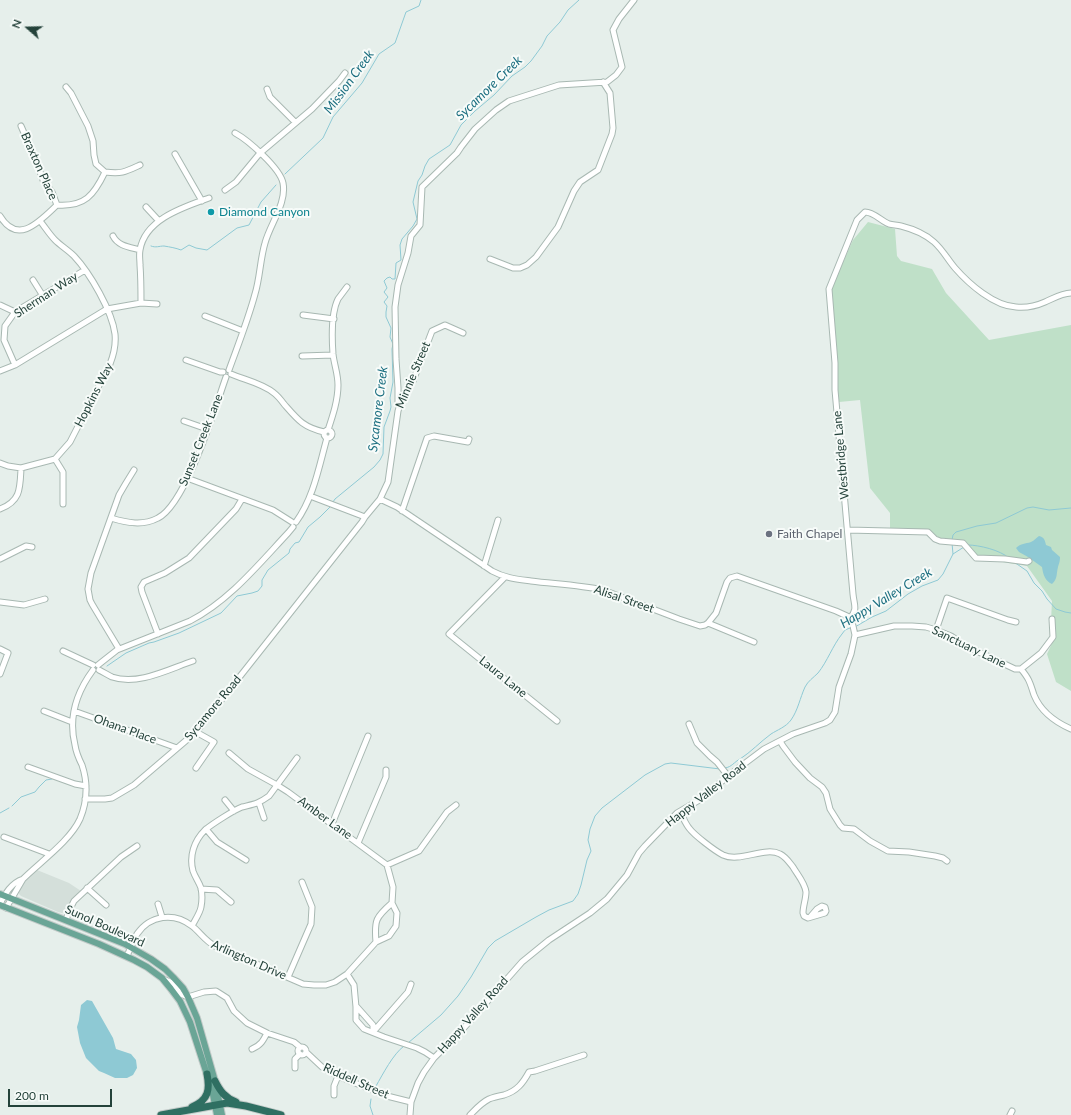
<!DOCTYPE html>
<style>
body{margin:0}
#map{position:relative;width:1071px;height:1115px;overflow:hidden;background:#e6efeb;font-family:Lato,sans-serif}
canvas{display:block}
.north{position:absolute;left:8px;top:8px;width:40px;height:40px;-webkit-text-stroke:3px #f7fbf9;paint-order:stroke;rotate:290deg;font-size:11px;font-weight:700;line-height:16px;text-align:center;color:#24423a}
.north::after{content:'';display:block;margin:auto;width:14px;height:18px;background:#24423a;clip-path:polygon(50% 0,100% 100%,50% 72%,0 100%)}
.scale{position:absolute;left:8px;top:1089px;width:104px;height:18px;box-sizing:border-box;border:2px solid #24423a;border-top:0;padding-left:5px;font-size:12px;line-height:14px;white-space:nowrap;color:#24423a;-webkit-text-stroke:3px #f7fbf9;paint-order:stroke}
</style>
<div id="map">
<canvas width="1071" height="1115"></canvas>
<div class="north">N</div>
<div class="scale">200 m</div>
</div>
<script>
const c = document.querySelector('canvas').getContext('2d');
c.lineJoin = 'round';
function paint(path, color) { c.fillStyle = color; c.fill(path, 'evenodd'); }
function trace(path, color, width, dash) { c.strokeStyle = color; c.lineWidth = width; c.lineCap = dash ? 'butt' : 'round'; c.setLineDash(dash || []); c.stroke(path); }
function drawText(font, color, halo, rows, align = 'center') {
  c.font = font + ' Lato,sans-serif'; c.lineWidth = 4; c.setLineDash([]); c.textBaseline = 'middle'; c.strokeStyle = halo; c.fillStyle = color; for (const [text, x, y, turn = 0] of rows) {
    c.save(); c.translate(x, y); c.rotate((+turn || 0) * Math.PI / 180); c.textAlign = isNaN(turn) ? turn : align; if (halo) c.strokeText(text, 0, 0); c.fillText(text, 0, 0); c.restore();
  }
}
const built = new Path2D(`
 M37,870L69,883L81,891L72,899L64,912L62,913L58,912L21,896L19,894V892L20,889L24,882Z`);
const green = new Path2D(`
 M868,222L895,229L897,256L901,261L932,269L946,293L989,340L1071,325V691L1056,682L1047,654L1055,637L1051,621L1052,601L1027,566L996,561H975L962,546L935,542L926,535L890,532V513L870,488L860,400L839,402L837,385L838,375L831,295L832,287L853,240Z`);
const water = new Path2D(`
 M1039,536C1044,537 1045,540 1046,545L1051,547L1052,550L1060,557C1060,562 1059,563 1058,567C1056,575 1058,578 1052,584C1045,581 1043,574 1042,567L1028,557L1019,552L1016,548C1021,543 1025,544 1031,542C1034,541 1037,537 1039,536Z
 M87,1000L92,1001L113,1038L116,1049L131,1054L136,1060L137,1068L133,1075L127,1078H115L104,1073L99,1071L86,1058L80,1043L77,1027L79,1020L81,1005Z`);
const stream = new Path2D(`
 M285,174L323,138L333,117L362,83L379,54L395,43L406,12L419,6L421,0
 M151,246C156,248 159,246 164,246C170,247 176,248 181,250L189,245L196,248L207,250L237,228L249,225L261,202L276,185
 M333,502L335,499L374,467L380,460L383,454L384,427L390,411L391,407L390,398L393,382L392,349L393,344L390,337L391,328L386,317V312L387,306L384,302L388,297L384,292L387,288L384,281L387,278L390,277L392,279H395L396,263L401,260L400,245L402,239L413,226L417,219L413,202L418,181L422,175L425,166L429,159L450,145L461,125L475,111L494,95L512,76L525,67L531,61L542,46L547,36L560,22L568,10L579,0
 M952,540L953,535L956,532L977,526L996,523L1027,508L1033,507L1049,510L1071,508
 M968,545C979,545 1000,550 1009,558
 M953,554L964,547
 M1014,562L1027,571L1034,583L1042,591L1047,599L1056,609L1065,612L1071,613
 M855,627L872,617L886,611L908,594L922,586L938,580L943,574L953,554L952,543
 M107,666L126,653L149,643L154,642L179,633L221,613L237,596L252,593L258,591L262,586V580L268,570L289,553L290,549L295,543L299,542L308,527L320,517L330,507
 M725,768C732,767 734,762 740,759C751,752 760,742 771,734C777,730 786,727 791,720C798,710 800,698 805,687C808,681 813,678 818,673C827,662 833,645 842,634L845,630L850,628
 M12,806L21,797L35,792L39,787L46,780L52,779
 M0,813L9,808
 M408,1043L441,1015L458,996L471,977L488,948L495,941L536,917L549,910L573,901L578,894L581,885L587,860L591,851L588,840L590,829L595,816L602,808L645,775L665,764L671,763L720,769
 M376,1086C383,1074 393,1054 404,1046
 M371,1099L370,1106L373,1115`);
const minor = new Path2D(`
 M66,87L71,93L88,126L93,141L94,155L96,164L105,172
 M267,89L270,97L295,122
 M21,126L35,158L43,180L52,192L57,205
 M175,154L202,201
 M225,190L236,182L260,153L312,109L339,81L345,73
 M146,207L159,221
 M0,216C18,246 40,221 57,205C85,207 94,195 105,172C122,174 125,172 140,165
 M113,236C118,246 129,247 140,250
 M490,259L513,268H520L527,265L536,257L558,227L574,191L580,182L598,170L612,134L613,128L610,93L603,82
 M33,280L43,296
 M141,303C141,290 141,278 140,265C140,260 139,255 140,250C145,219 184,207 209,198
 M0,305L15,312
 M303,315L334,319
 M205,316L243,331
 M302,356L333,355
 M186,360L220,372H223
 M15,365L4,340L5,326L15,312L85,270
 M229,370C238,345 248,320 255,294C260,278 260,260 265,243C270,224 287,203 283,183C280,168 248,140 235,133
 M0,371L15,365L107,309L141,303L157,304
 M231,374C245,380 262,383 274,393C278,396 281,400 284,404C298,420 303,427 324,432
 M398,404V388L396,359L395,307L398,285L408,253L411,236L420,225L422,187L457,153L461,147L475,129L496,110L509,101L559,85L607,82L616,75L622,67L613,30L619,19L634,0
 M184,421L207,429
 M324 434a4 4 0 1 1 8 0a4 4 0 1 1-8 0Z
 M328,430C333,415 338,400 338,385C338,374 334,364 333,354C332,340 331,313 338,299C341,295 344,291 347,287
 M55,459L63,472V504
 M0,463L8,466L21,468L55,459L70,442L110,364C114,354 116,344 115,334C112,311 90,273 74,256C68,250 61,246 55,240C49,234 45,227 40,221
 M187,478L273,510L292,522
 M310,496L365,517
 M380,499L397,507L492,571C505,578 516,579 531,581C555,584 579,585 603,590L679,619L700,626L705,625L708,623L716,613L727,582L730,578L737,576L836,611L847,616L850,618
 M0,509C21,501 20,488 21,468
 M402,511L427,438L434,436L468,442L469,439
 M111,518C127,523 143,526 158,518C186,504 215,408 226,377
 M296,522C314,497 319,466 327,438
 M848,530L928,532L935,539L940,541L963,543L976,558L1005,559L1027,562L1029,561
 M0,559L26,546L32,547
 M484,566L498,520
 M505,577L449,634L557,721
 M0,602L24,605L45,599
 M850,618C858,609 854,605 853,594L835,390V363L829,289L857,220L865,212C874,212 881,221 889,224C893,225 897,225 901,226C913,229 925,234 934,242C943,250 948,260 955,268C969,284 994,306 1016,307C1026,308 1036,306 1045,302C1054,298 1062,293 1071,293
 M708,623L754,642
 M936,630L947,598L1008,620L1016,622
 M158,634L142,592L141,587L144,582L165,573L189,558L236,509L242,499
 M855,635L894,626H912L926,627L936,630L951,636L964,645L1015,669H1021L1041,653L1053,637L1052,619
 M0,649L8,653L0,674
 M119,649L92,604L90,600L88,589L91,573L119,495L126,483L134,470
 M63,651L93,665
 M98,665L103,661L117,650L190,621C229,601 258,565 288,533L293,527
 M1021,669C1030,680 1030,683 1034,695C1041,712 1055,722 1071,729
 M99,670C103,672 108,675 112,677C138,686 169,669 193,661
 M44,711L72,722
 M74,711L177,748
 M689,724L697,743L710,756L717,762L728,776
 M196,732L214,742L196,768
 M780,741L783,746L795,762L810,778L822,787L826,793L830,809L840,825L843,828L854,829L870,841L888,851L909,852L935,856L943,858L947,861
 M28,767L75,784L86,786
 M85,799H105L112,798L134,785L196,732L362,522L365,517L380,499L388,482L398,411L403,395L413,381L432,331L445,325L463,333
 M225,800L234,811
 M259,803L264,818
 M680,812C683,817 685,823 689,828C694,835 715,851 723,855C740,863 765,846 780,854C786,857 789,862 793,867C797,874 805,883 806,892C806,899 803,906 803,913L804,916L808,918L825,913L826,911L825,907L822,906L817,909L811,916
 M332,824L368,736
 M206,829L217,842L246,860
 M4,837L49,854
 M358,843L386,777V770
 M387,865L419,851L447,812L456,805
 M87,888L106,905
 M201,889L217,890L231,902
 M0,904C5,894 11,883 23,879C40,862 70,841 80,819C87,802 88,783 82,765C79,759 76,752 75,745C68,717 76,693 93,670
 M158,904L162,917
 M6,908L23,879
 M66,920L69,911L74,901L121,857L137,846
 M192,926C195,920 200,913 201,907C202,902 202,893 201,888C199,882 195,877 193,871C189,856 194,841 205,830C212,824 234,810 242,807C254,804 258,804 269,796L297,758
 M376,942C374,920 376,917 392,903
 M127,956C130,949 133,941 137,934C150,915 174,912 192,926C200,932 205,941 215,946L303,984L314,985H326L335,982L347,974L376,942L389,936L396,926L397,913L392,903L393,887L387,865L288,792L277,785L248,769L229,753
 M347,974L354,985L356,1007V1020L364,1029L384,1037L417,1048L425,1052L434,1058
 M288,977L311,924L312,907L302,882
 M163,979L173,983L180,994L188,997L204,992L216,991L227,998L234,1011L247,1023L267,1033L294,1042L300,1047
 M357,1007L373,1025V1032
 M373,1032L408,992L411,984
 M298 1051a4 4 0 1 1 8 0a4 4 0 1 1-8 0Z
 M252,1049C261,1045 263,1041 267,1033
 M306,1052L322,1067L338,1076L387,1096L411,1102
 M295,1068V1059L300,1054
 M334,1095V1086L338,1076
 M410,1115L411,1102L418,1083L424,1072L434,1058L462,1030L522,962L549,940L590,913L607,899L627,875L639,853L645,846L677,813L701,799L728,776L764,749L793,734L825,723L830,720L835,712L839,687L851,654L854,640L855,635L853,626L850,618
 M470,1115C476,1109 481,1103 489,1099C494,1097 499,1096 504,1095C517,1091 523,1083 529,1072L535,1071L584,1055
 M1010,1115L1012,1111`);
const major = new Path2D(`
 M0,894L125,944L151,959L165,969L173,977L183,988L188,997L197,1018L215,1081L222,1115
 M0,905L99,944L134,960L147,967L162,978L171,989L180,1001L190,1022L212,1090L217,1115`);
const highway = new Path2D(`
 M215,1081C220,1091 225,1098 236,1102
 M192,1107C209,1100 210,1089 207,1074
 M161,1115L227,1103L246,1106L281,1115`);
const markers = [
 [211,212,4,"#0f9aa8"],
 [769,534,4,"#6b7280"]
];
const streetNames = [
 ["Braxton Place",39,166,66],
 ["Sherman Way",46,295,-33],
 ["Minnie Street",413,375,-67],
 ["Hopkins Way",94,395,-63],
 ["Sunset Creek Lane",201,440,-68],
 ["Westbridge Lane",841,455,-95],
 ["Alisal Street",624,599,19],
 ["Sanctuary Lane",969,647,26],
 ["Laura Lane",503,677,39],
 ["Sycamore Road",213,708,-50],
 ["Ohana Place",125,729,20],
 ["Happy Valley Road",706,794,-38],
 ["Amber Lane",325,818,36],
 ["Sunol Boulevard",105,926,24],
 ["Arlington Drive",249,960,24],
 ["Happy Valley Road",473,1015,-48],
 ["Riddell Street",356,1081,24]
];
const cultureNames = [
 ["Diamond Canyon",219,212]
];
const worshipNames = [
 ["Faith Chapel",777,534]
];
const waterNames = [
 ["Mission Creek",349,82,-54],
 ["Sycamore Creek",489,88,-44],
 ["Sycamore Creek",378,409,-83],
 ["Happy Valley Creek",886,598,-31]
];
paint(built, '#d4dfda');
paint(green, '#bfe0c8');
paint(water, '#8ec9d4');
trace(stream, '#8ec9d4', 1);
trace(minor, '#a8b8b2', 7);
trace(major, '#c2cac8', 8);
trace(highway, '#c2cac8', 9);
trace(minor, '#fff', 5);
trace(major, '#6aa596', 6);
trace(highway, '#2f6f62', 7);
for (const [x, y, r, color] of markers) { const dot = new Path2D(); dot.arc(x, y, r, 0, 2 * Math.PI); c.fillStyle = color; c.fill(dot); trace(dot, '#f7fbf9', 1.5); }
drawText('12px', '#24423a', '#f7fbf9', streetNames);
drawText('12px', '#0d838f', '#f7fbf9', cultureNames, 'left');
drawText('12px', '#5b616d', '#f7fbf9', worshipNames, 'left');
drawText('italic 13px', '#1c6f80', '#f7fbf9', waterNames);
</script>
